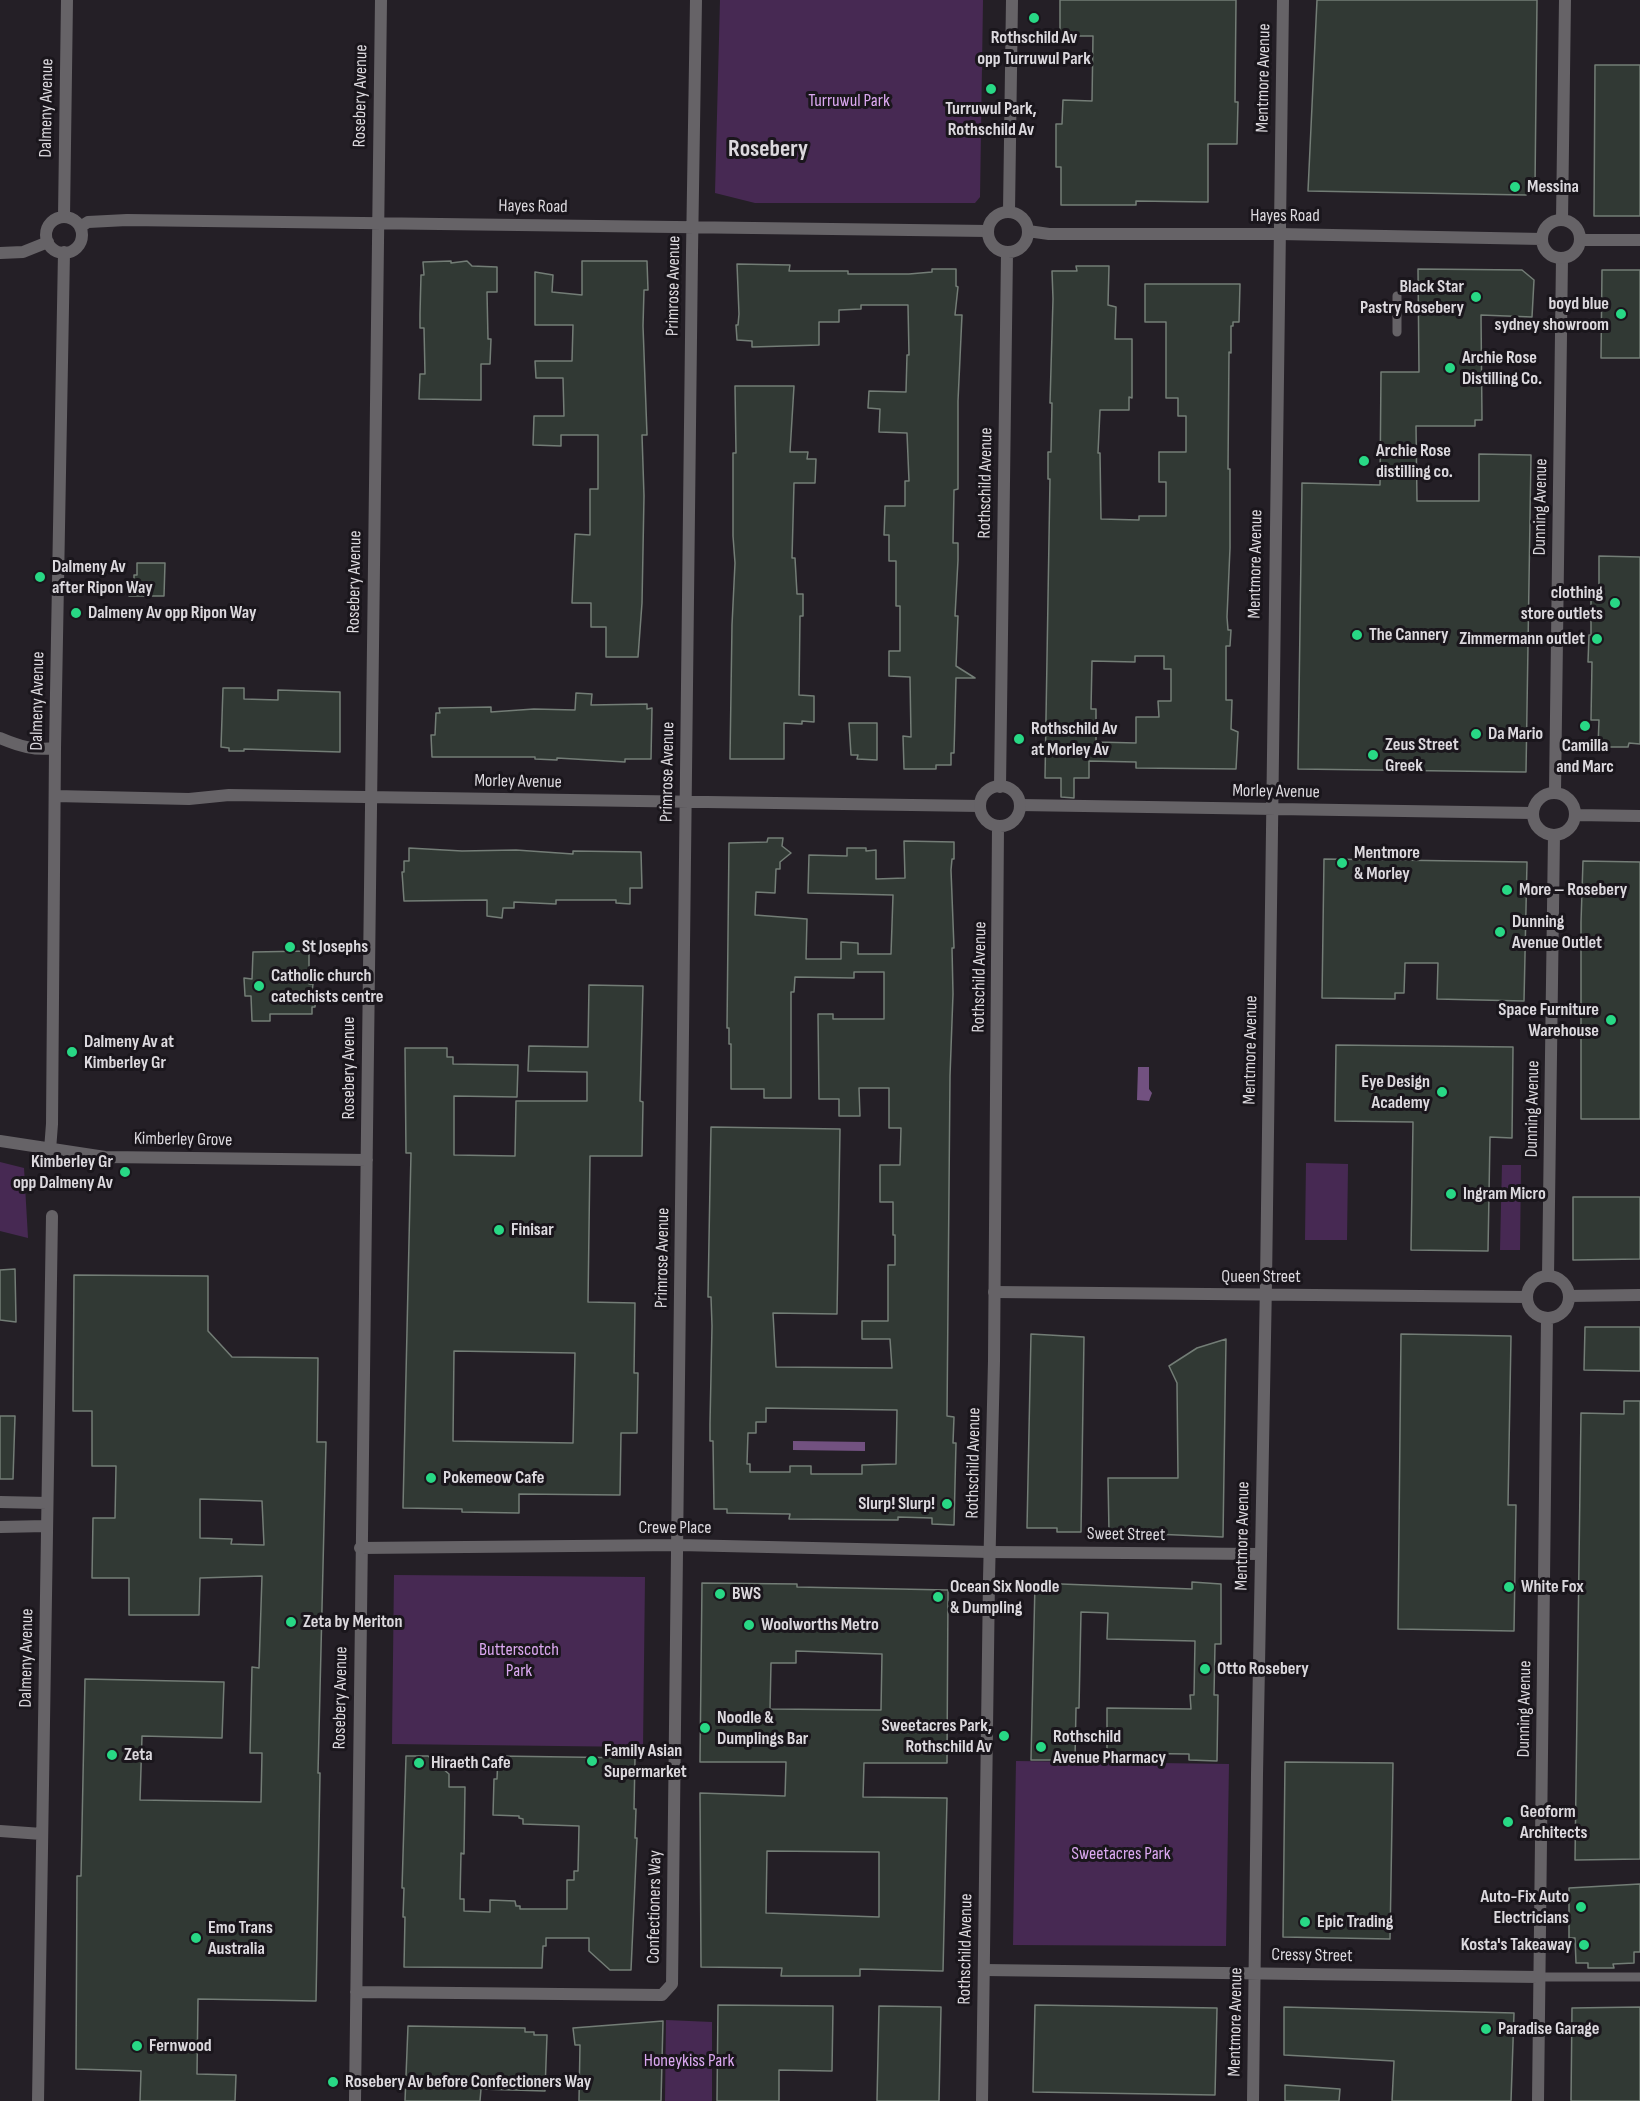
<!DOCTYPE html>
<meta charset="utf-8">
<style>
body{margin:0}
canvas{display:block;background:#241f26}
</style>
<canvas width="1640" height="2101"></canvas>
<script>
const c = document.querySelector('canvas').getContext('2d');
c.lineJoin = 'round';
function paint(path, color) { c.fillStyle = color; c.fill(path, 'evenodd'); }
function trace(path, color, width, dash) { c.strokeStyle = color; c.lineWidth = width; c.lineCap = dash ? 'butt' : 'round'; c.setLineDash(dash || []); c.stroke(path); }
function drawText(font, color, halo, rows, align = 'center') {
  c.font = font + ' "Sofia Sans Condensed",sans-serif'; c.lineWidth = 6; c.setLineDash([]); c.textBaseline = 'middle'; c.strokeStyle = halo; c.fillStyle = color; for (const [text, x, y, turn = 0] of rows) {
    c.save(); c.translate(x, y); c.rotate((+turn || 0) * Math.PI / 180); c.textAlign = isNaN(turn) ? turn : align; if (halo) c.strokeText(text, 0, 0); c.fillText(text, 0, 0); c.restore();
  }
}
const green = new Path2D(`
 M720,0H983L980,197L975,203H755L715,193Z
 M0,1162L24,1168L28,1238L0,1231Z
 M1306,1163L1348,1164L1347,1240H1305Z
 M1502,1165H1521L1520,1250H1500Z
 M394,1575L645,1577L643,1747L392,1744Z
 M1016,1761L1229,1764L1226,1946L1013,1945Z
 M666,2020L712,2022V2101H665Z`);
const water = new Path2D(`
 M1138,1067H1149V1089L1152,1093L1149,1101L1137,1100Z
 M793,1441L865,1442V1451L793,1450Z`);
const building = new Path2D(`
 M1060,0H1236L1235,102H1238L1237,144H1208V202L1136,201V205H1061V167H1056V124H1062L1063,100L1092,101L1093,36H1060Z
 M1317,0H1537L1535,186L1526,195L1308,191Z
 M1595,65H1640V216H1594Z
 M451,261V263L467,261L472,266L497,267V292H487L488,339H491L490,364H481V400L419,399L420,374H425L424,328H420V314L421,275H424L423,262Z
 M582,261H647L648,290H644L643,326L647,435H642L644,496L642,603L638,657H606V627H591V603H572L575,534L590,535V489H598V435H561V446L533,445L534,416H564L563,378H536L535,361H572L573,325H535V272L553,275L552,292L582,295Z
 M737,264L790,265L789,271H848V274H909L932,272V269H956V286L958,287L955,315H962L958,401V489L954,490L953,543H958V560L955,616H958L956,666L975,678H956L954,753H951V765H936V769H904L903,736L911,737L910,677L889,676V651H900V606H896V561H889V535H884L885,506H905V481H909L907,433L879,432L880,409L868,408L869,391L906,392L907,355H909L908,305H861V309L839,310V322H819V345L752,347V341L737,340L736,325H738L739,314Z
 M1076,266H1109L1108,305L1116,307L1115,339H1132V398L1129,397V410H1100L1098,453H1100L1101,519L1139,520V516H1166V482H1159V452H1186V416H1178V398H1166V322H1145V284H1240L1239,322H1233V326H1231V353L1229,352L1228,469H1230V548L1227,617L1228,630H1231L1230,646H1226V700H1232L1231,729L1238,732L1236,769L1136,768V762L1089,761V778H1074V798L1061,797V778H1045L1050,479H1048V452H1051L1052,403H1050L1053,299L1052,271H1077ZM1135,656H1164V669H1171V701H1158L1159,717H1136V743L1096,742V709H1091L1092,661L1135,662Z
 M1418,269L1522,270L1534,280L1532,317L1481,315L1482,420H1475V426H1416L1417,501H1479V454L1531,455L1526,772L1298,769L1302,483L1380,485L1381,372H1419Z
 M1602,270H1640V358H1601Z
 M735,386H794L790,452H808L807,459H816L815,483H794L792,558H795L797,594H803V616H800L799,695L814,696V722L802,721V724L784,723V759H730L732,625L735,563L733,536V453H736Z
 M1599,556L1640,557V744L1629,743L1628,747H1598L1599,720H1591L1592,662H1588L1589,635H1591V589L1599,588Z
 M137,563H165L164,596H129V581L134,582V575H137Z
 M223,688H244V699L278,700V690L340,692V752L244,749V751H229V748L221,747Z
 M576,693L592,694L591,705L647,704V709L652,708L651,759H625V762L557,758V760L535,759V757H432L431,735H435L436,713H440L439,708L491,707V712L534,709L575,710Z
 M849,723H877V760L857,759L858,755H851Z
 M768,838H783L782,846L791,853L780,862V869H776L775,893L756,892L755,915L807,919L806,959H841V942L858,943V954H891L893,895L808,893L809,855L847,856V848H866V851L876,850V879L905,878L904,841L954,842V859H952L951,870L954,948H952L953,994L950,1076L947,1416L954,1417L953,1443H956L954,1525L932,1524V1518L898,1517V1520L789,1519L790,1514L727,1513V1509H714L713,1441H710V1424L712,1326L711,1297H708L711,1127L840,1129L837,1314L773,1313L776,1367L892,1368L890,1339H862V1321H888V1265H895V1235H893V1202H880V1165H900L901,1128H889V1088H859L860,1116H839V1099H819L818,1014H833V1019H884V972H854V978L795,977L794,992H791V1098H764V1089H731V1044H729V1028H727L729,843L767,842ZM766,1408L897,1410L896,1464L862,1465V1474H811V1466H790V1472H750V1464H747L748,1433H756V1422H766Z
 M409,848L462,851L516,850L573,854V851L641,852L642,888H630V904L616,903V900H556V904L514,902V908H503L502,918L487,916V900L404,901L402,872H404V861H409Z
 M1324,859L1527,862L1524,1001L1437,999L1438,963H1405L1404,993H1395V999L1322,998Z
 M1583,861L1640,862V1119H1581V922Z
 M309,951V984H313L312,992H316L315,1007H312V1014H270V1021H252L251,996H245L244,978L252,979L253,952Z
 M589,985L643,986L640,1101L643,1102L642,1156H590L588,1302L635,1303L634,1373H638L637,1433H621L620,1495L519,1494V1513L462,1512V1509L403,1508L411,1153H406L405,1048H447V1057H453V1064L518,1065L517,1097L454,1096V1155L515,1156L516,1101H587V1072L528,1071L529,1046L588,1047ZM454,1351L575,1353L573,1443L453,1441Z
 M1336,1045L1513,1047L1512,1138L1490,1137L1488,1251L1411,1250L1413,1122L1335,1121Z
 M1573,1197H1640V1259L1573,1260Z
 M15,1269L16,1322L0,1320V1270Z
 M74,1275L208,1276V1331L232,1357L318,1358L317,1442H326L318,1773H320L316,2001L198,1999L197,2074L236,2075L235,2101H140L141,2071L76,2069L77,1876H81L85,1679L224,1682L222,1738L142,1736L140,1800L261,1802L262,1753H250L252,1667L259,1668L262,1576L200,1578L199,1615H129V1578H92L93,1518H115L116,1466H92V1411H73ZM200,1499L262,1501L264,1545L231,1544L232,1539L200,1538Z
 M1585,1327H1640V1371L1584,1370Z
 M1031,1334L1084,1337L1081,1532H1057V1528H1027Z
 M1401,1334L1511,1336L1508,1505H1516L1514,1631L1398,1629Z
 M1226,1339L1223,1537L1109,1532L1108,1478H1178L1177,1383L1169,1366L1197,1348Z
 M1624,1401H1640V1859L1575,1860L1581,1413L1624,1414Z
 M0,1416H15L13,1479H0Z
 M1192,1582L1221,1584V1644H1215L1214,1695H1218L1217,1761L1189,1760V1754L1107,1753V1708L1191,1709L1190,1695H1194L1195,1641L1107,1639L1108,1613L1081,1612L1079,1708H1076L1075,1760H1031L1035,1583L1192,1589Z
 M702,1583L797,1584V1587L948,1590L947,1763H864L863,1797L947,1798L943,1971L860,1969V1976H781L782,1968L701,1967L700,1793L785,1796L786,1762H700ZM796,1651L882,1654L881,1710L770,1709L771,1663H796ZM767,1851L879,1852V1917L766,1913Z
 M406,1756H428L449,1774V1787H465L464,1854L461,1853L460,1899H464V1911L490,1912V1900L515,1901L516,1906H520V1909H567V1880H574V1871H578L579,1826L523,1824V1819L519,1818V1816L493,1815L494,1779H497L498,1756L635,1758L634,1809H636L635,1838H637L631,1970H610L589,1951V1938H546V1946H543L542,1968L404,1967L405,1917H403L404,1888H402Z
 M1285,1762L1393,1763L1390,1939L1283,1937Z
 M1640,1884V1952H1634V1963L1613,1964L1614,1968H1588V1963H1576L1575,1938H1569V1888Z
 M718,2005L833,2006L832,2071L779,2070V2101H717Z
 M1035,2005L1217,2008L1215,2095L1033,2092Z
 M879,2006L941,2007L939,2101H877Z
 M1284,2007L1514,2013L1511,2101H1392L1394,2061L1284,2055Z
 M1640,2007V2101H1571L1572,2008Z
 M663,2021L661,2101H579L580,2045H575L573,2028Z
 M408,2026L525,2028V2032H534V2035H547L545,2091L481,2089L480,2101H405Z
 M1285,2085L1340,2089L1339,2101H1285Z`);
const service = new Path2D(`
 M1397,332V296
 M1539,1977H1640`);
const minor = new Path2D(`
 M64,217L67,0
 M46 235a18 18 0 1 1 36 0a18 18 0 1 1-36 0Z
 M80,227L88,222L127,220L988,231
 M0,253L23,252L48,242
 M0,738C19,746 35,751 55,748
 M1555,792L1562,258
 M1533 814a21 21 0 1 1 42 0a21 21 0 1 1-42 0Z
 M55,796L189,799L229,795L980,806
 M1020,805L1532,813
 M1575,815L1640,816
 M0,1141L105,1157L367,1160
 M50,1150L52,1124L55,748L64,252
 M1548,1276L1554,835
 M1527 1297a21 21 0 1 1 42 0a21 21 0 1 1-42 0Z
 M994,1292L1527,1297
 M1569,1296L1640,1295
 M0,1502L47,1503
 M0,1527L46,1526
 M360,1548L679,1545L990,1552L1261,1554
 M0,1831L42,1834
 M984,1970L1539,1977
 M356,1992L662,1995L672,1984L692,252L696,0
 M38,2101L52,1216
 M355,2101L381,0
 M1253,2101L1257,1774L1266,1283L1283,0
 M1538,2101L1547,1318`);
const tertiary = new Path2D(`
 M1009,211L1012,0
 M988 232a20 20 0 1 1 40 0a20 20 0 1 1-40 0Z
 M1562,220L1565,0
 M1542 239a19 19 0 1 1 38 0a19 19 0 1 1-38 0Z
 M1028,231L1049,234H1280L1542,239
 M1580,240H1640
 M980 806a20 20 0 1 1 40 0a20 20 0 1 1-40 0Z
 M1000,787L1007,252
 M982,2101L989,1579L994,1361L998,826`);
const markers = [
 [1034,18,6,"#28d885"],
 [991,89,6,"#28d885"],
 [1515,187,6,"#28d885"],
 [1476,297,6,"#28d885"],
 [1621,314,6,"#28d885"],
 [1450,368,6,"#28d885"],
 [1364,461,6,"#28d885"],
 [40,577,6,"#28d885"],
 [1615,603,6,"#28d885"],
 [76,613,6,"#28d885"],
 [1357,635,6,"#28d885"],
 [1597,639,6,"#28d885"],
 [1585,726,6,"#28d885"],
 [1476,734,6,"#28d885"],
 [1019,739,6,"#28d885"],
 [1373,755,6,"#28d885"],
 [1342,863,6,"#28d885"],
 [1507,890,6,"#28d885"],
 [1500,932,6,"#28d885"],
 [290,947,6,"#28d885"],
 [259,986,6,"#28d885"],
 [1611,1020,6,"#28d885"],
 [72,1052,6,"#28d885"],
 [1442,1092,6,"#28d885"],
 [125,1172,6,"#28d885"],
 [1451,1194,6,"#28d885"],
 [499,1230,6,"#28d885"],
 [431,1478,6,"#28d885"],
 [947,1504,6,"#28d885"],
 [1509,1587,6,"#28d885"],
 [720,1594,6,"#28d885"],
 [938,1597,6,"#28d885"],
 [291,1622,6,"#28d885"],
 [749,1625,6,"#28d885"],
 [1205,1669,6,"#28d885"],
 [705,1728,6,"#28d885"],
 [1004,1736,6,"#28d885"],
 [1041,1747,6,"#28d885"],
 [112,1755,6,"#28d885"],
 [592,1761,6,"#28d885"],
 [419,1763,6,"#28d885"],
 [1508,1822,6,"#28d885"],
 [1581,1907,6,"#28d885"],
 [1305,1922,6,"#28d885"],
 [196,1938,6,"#28d885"],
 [1584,1945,6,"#28d885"],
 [1486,2029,6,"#28d885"],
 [137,2046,6,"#28d885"],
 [333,2082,6,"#28d885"]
];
const poiNames = [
 ["Rothschild Av",1034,38,"center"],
 ["opp Turruwul Park",1034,59,"center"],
 ["Turruwul Park,",991,109,"center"],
 ["Rothschild Av",991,130,"center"],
 ["Messina",1527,187],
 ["Black Star",1464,287,"right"],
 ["Pastry Rosebery",1464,308,"right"],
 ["boyd blue",1609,304,"right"],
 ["sydney showroom",1609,325,"right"],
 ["Archie Rose",1462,358],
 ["Distilling Co.",1462,379],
 ["Archie Rose",1376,451],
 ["distilling co.",1376,472],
 ["Dalmeny Av",52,567],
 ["after Ripon Way",52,588],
 ["clothing",1603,593,"right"],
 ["store outlets",1603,614,"right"],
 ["Dalmeny Av opp Ripon Way",88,613],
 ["The Cannery",1369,635],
 ["Zimmermann outlet",1585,639,"right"],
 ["Rothschild Av",1031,729],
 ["at Morley Av",1031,750],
 ["Da Mario",1488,734],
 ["Zeus Street",1385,745],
 ["Greek",1385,766],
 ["Camilla",1585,746,"center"],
 ["and Marc",1585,767,"center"],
 ["Mentmore",1354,853],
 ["& Morley",1354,874],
 ["More – Rosebery",1519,890],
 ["Dunning",1512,922],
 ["Avenue Outlet",1512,943],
 ["St Josephs",302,947],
 ["Catholic church",271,976],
 ["catechists centre",271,997],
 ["Space Furniture",1599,1010,"right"],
 ["Warehouse",1599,1031,"right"],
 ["Dalmeny Av at",84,1042],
 ["Kimberley Gr",84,1063],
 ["Eye Design",1430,1082,"right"],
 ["Academy",1430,1103,"right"],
 ["Kimberley Gr",113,1162,"right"],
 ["opp Dalmeny Av",113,1183,"right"],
 ["Ingram Micro",1463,1194],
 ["Finisar",511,1230],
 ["Pokemeow Cafe",443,1478],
 ["Slurp! Slurp!",935,1504,"right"],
 ["Ocean Six Noodle",950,1587],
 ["& Dumpling",950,1608],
 ["White Fox",1521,1587],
 ["BWS",732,1594],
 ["Zeta by Meriton",303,1622],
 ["Woolworths Metro",761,1625],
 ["Otto Rosebery",1217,1669],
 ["Noodle &",717,1718],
 ["Dumplings Bar",717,1739],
 ["Sweetacres Park,",992,1726,"right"],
 ["Rothschild Av",992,1747,"right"],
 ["Rothschild",1053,1737],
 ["Avenue Pharmacy",1053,1758],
 ["Family Asian",604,1751],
 ["Supermarket",604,1772],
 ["Zeta",124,1755],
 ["Hiraeth Cafe",431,1763],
 ["Geoform",1520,1812],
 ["Architects",1520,1833],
 ["Auto-Fix Auto",1569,1897,"right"],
 ["Electricians",1569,1918,"right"],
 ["Epic Trading",1317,1922],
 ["Emo Trans",208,1928],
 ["Australia",208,1949],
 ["Kosta's Takeaway",1572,1945,"right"],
 ["Paradise Garage",1498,2029],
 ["Fernwood",149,2046],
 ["Rosebery Av before Confectioners Way",345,2082]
];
const streetNames = [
 ["Mentmore Avenue",1264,78,-89],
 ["Rosebery Avenue",361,96,-89],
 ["Dalmeny Avenue",47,108,-89],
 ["Hayes Road",533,207,1],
 ["Hayes Road",1285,216],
 ["Primrose Avenue",674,286,-89],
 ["Rothschild Avenue",986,483,-89],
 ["Dunning Avenue",1541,507,-89],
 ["Mentmore Avenue",1256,564,-89],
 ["Rosebery Avenue",355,582,-89],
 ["Dalmeny Avenue",38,701,-89],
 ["Primrose Avenue",668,772,-89],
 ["Morley Avenue",518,782,1],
 ["Morley Avenue",1276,792,1],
 ["Rothschild Avenue",980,977,-89],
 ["Mentmore Avenue",1251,1050,-89],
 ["Rosebery Avenue",349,1068,-90],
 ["Dunning Avenue",1533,1109,-89],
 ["Kimberley Grove",183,1140,1],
 ["Primrose Avenue",663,1258,-89],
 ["Queen Street",1261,1277],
 ["Rothschild Avenue",974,1463,-89],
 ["Crewe Place",675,1528],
 ["Sweet Street",1126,1535,1],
 ["Mentmore Avenue",1243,1536,-89],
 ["Dalmeny Avenue",27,1658,-89],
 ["Rosebery Avenue",341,1698,-89],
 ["Dunning Avenue",1525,1709,-89],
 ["Confectioners Way",655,1907,-89],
 ["Rothschild Avenue",966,1949,-89],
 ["Cressy Street",1312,1956,1],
 ["Mentmore Avenue",1236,2022,-89]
];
const parkNames = [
 ["Turruwul Park",849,101],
 ["Butterscotch",519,1650],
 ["Park",519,1671],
 ["Sweetacres Park",1121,1854],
 ["Honeykiss Park",689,2061]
];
const districtNames = [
 ["Rosebery",768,150]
];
paint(green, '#472953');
paint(water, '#725180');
paint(building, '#313934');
trace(building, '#737d76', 1.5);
trace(service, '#666367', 9);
trace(minor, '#666367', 12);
trace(tertiary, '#666367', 12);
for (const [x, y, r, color] of markers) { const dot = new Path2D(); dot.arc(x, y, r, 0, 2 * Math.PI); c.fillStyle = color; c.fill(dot); trace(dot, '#1a161c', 2); }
drawText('bold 18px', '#dcd9de', '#1a161c', poiNames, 'left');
drawText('18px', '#dcd9de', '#1a161c', streetNames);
drawText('18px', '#dba8f0', '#1a161c', parkNames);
drawText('bold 24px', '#dcd9de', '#1a161c', districtNames);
</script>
